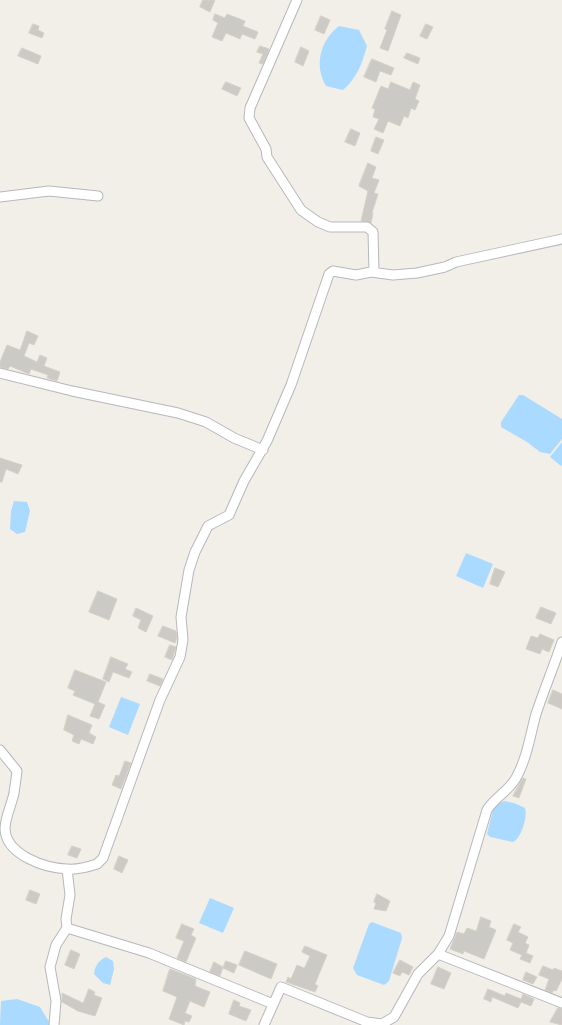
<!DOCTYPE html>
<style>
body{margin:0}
canvas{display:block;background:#f1efe8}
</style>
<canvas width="562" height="1025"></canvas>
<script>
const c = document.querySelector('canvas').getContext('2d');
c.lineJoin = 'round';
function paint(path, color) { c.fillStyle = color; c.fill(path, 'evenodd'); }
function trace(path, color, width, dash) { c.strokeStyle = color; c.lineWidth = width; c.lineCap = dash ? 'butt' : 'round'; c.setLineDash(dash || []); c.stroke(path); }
const water = new Path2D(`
 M339,26L359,30L367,46C362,64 357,78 343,90L326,86C314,65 320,41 339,26Z
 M519,395H523L562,419V439L550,454L540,452L527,442L501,427V422Z
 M562,442V465L561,466L550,457Z
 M14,501L27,502L30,511L25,532L17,534L10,529L11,511Z
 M466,553L493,564L483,588L456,576Z
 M121,697L140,704L128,735L109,727Z
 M504,801L514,803L525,808C528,816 521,839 513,842L490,837L487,834L494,806Z
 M210,898L234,908L223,933L199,923Z
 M372,922L401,933L402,938L389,981L384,985L357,975L353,968L369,924Z
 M106,957L113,961L114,969L110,985L103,983L94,974C95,966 98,961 106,957Z
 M17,999L40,1007L51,1025H0L1,1001Z`);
const building = new Path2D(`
 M203,0H215L210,12L200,7Z
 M392,11L401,15L388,51L380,48L387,30L385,29Z
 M215,14L225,18L227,14L245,21L243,26L258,32L255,39L242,34L240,39L226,33L222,41L212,37L218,23L213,20Z
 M321,16L330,20L324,34L315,30Z
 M33,24L39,26L38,30L44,33L42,38L29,33Z
 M426,24L433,27L427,39L420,36Z
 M260,46L269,49L263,64L259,63L263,54L257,52Z
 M301,47L309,51L303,66L295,62Z
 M22,48L41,56L38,64L18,56Z
 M407,53L420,58L418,64L404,58Z
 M372,59L394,68L391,75L380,71L376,82L364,77Z
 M226,82L241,88L237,96L222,89Z
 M391,82L410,90L413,82L420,85L415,99L419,101L415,110L411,108L408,118L404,116L400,126L388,121L383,133L374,129L379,119L373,117L375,109L372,108L381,86L388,89Z
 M351,129L360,133L355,146L345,142Z
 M376,137L384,140L378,154L371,151Z
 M368,163L376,167L372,178L379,180L374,193L378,194L372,213H373L371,223L361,221L368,191L359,186Z
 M27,331L38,336L34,345L29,343L24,356L37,362L40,355L47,358L44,366L60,372L57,381L47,378L48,375L31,369L29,374L10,366L8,369L0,367V362L7,345L20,350Z
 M0,458L22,465L18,474L6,469L2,482H0Z
 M495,568L505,572L498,587L490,584Z
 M98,591L117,599L109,620L89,612Z
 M541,607L556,613L551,624L536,618Z
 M136,608L153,616L146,632L138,628L141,620L133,616Z
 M163,626L176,631L177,638L175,643L158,636Z
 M540,634L554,640L549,652L542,649L540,654L526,649L531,636L538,638Z
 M170,645L176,647L172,660L165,657Z
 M111,657L128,664L125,669L132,672L129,678L113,672L109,682L103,679Z
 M75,670L106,682L98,702L105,705L99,719L90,716L95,704L73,695L75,691L68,688Z
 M150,674L163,679L160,686L147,681Z
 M553,690L562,694V709L548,703Z
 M68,715L92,725L89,733L96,737L93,744L81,739L79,744L72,741L74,735L64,730Z
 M125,761L131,763L121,789L112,785L116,775L119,776Z
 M523,778L526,779L519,798L513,796Z
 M72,846L81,849L77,858L68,855Z
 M119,856L128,860L122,873L114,869Z
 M30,890L40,894L36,904L26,900Z
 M377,894L390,901L386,911L374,909L376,903L374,902Z
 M481,917L491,921L489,927L496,930L484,959L464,951L463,954L450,949L457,932L464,934L467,928L476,931Z
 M182,924L194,929L191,935L196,938L186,962L177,958L184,941L176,938Z
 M514,924L521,927L518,932L528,937L525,943L529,945L526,953L533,956L530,963L520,959L522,955L510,950L513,943L507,940Z
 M305,946L327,955L315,984L318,986L315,992L286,982L288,977L291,979L297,965L304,968L305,967L310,956L302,952Z
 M71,950L80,954L74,969L65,965Z
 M245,951L277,964L271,979L239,965Z
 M400,960L413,967L409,975L402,972L400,976L393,973Z
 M226,961L237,965L234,973L223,968Z
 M214,962L223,967L220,976L210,972Z
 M543,966L553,970L554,968L562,971V979L556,991L554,990L552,993L545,990L549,979L539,975Z
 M438,967L451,973L444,989L431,984Z
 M170,969L196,979L195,986L210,992L204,1007L190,1001L185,1013L192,1016L189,1022L185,1021L184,1025L169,1019L177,997L163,991Z
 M526,972L537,977L533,984L523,980Z
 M89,989L95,992L94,995L102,998L95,1016L78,1011L62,1002V993L83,1003Z
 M488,989L505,996L506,993L521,999L523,994L534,999L531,1006L521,1002L518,1008L492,997L491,1002L484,999Z
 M234,1000L240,1003L239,1006L251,1010L246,1021L229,1014Z
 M558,1008L562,1009V1025L550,1022Z`);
const minor = new Path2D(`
 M297,0L250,108L249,118L266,149L267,157L301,210L318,222L330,227H367L373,232L374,272
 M0,197L49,191L98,196
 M0,373L72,391L178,413L206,422L234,438L263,450
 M0,750L17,771C16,779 15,786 14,793C12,804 5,817 5,829C6,855 45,868 67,869C77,870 88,867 97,864L103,858L160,700L180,657L183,640L181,617L189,570L195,552L208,526L229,515L244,481L267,441L291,385L329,274L333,271L356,275L371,272L393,275L417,273L445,267L456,262L562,239
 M67,869L70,895L66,919L67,928L149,953L273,1004
 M438,954L562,1003
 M54,1025L56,1001L50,967L56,945L67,928
 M264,1025L281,987L367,1022L382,1024L394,1017L418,974L438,954L449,936L487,810C495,797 508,792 516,778C527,758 530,736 536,714C544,690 554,666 562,642`);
paint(water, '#aadaff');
paint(building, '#cccac5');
trace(building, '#d6d1c6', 1);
trace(minor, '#b5b8bc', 11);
trace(minor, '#fff', 9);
</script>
